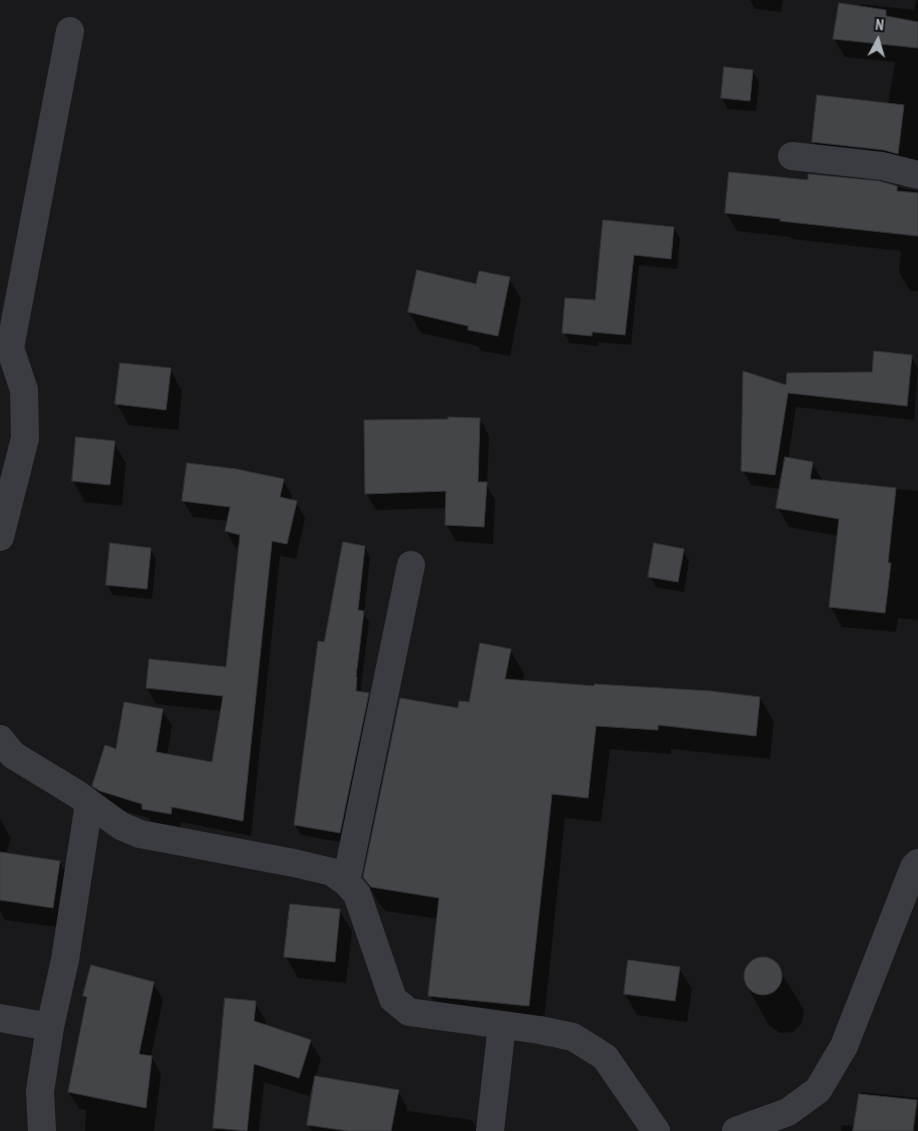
<!DOCTYPE html>
<style>
body{margin:0}
#map{position:relative;width:918px;height:1131px;overflow:hidden;background:#19191b;font-family:"Roboto Condensed",sans-serif}
canvas{display:block}
.north{position:absolute;left:853px;top:15px;width:50px;height:50px;-webkit-text-stroke:4px #141416;paint-order:stroke;rotate:6deg;font-size:14px;font-weight:700;line-height:20px;text-align:center;color:#abb3bb}
.north::after{content:'';display:block;margin:auto;width:18px;height:22px;background:#abb3bb;clip-path:polygon(50% 0,100% 100%,50% 72%,0 100%)}
</style>
<div id="map">
<canvas width="918" height="1131"></canvas>
<div class="north">N</div>
</div>
<script>
const c = document.querySelector('canvas').getContext('2d');
c.lineJoin = 'round';
function paint(path, color) { c.fillStyle = color; c.fill(path, 'evenodd'); }
function trace(path, color, width, dash) { c.strokeStyle = color; c.lineWidth = width; c.lineCap = dash ? 'butt' : 'round'; c.setLineDash(dash || []); c.stroke(path); }
const shadow = new Path2D(`
 M750,0H783L781,12L755,9Z
 M916,0H918V174L824,160L813,142L818,96L888,104L895,62L845,57L834,39L860,8L861,4L914,10Z
 M753,72L759,82L756,111L728,109L722,98Z
 M809,181L879,183L918,191V291H910L899,272L901,251L792,239L790,237L737,231L726,213Z
 M605,221L674,228L680,239L677,269L639,265L631,345L598,342L597,346L570,343L564,333L596,302Z
 M509,278L521,299L510,356L481,351L478,346L421,333L409,312L477,286Z
 M911,357L918,368L914,420L796,407L788,459L812,463L823,481L918,491V620L898,618L896,632L842,627L831,607L838,536L789,527L778,508L781,489L751,485L743,470L787,387L873,373Z
 M170,369L182,391L178,430L129,425L117,404Z
 M480,419L489,436L487,486L495,500L493,544L456,541L446,524L447,508L376,510L366,493Z
 M114,442L126,464L122,506L85,502L73,481Z
 M283,480L292,496L291,501L296,502L305,518L296,559L280,556L251,836L181,822L180,829L152,824L149,818L110,807L103,801L94,786L117,750L162,710L172,726L167,755L213,764L222,711L156,704L147,688L227,669L240,548L235,547L226,531L228,521L193,517L183,501Z
 M364,547L370,557L364,614L369,622L361,687L362,694H368L374,705L346,843L301,835L295,825L325,643Z
 M150,549L156,559L152,599L113,595L107,584Z
 M683,550L689,561L684,592L656,587L650,576Z
 M510,650L524,674L523,682L760,698L774,722L770,759L671,749V754L610,749L601,822L565,818L543,1030L444,1020L430,995L438,919L386,911L378,902L364,877L460,709L470,703Z
 M0,819L11,838L6,854L60,862L72,884L65,928L5,920L0,911Z
 M339,910L352,931L346,983L298,978L286,957Z
 M761,957L774,961L804,1010L802,1023L793,1032L780,1033L769,1025L747,987L744,974L749,962Z
 M679,968L692,989L687,1022L637,1015L625,994Z
 M153,983L163,1000L151,1056L161,1074L154,1131H85L86,1110L79,1109L69,1092L87,1001L84,996Z
 M255,1003L266,1021L265,1026L310,1041L321,1059L315,1078L398,1091L407,1107V1111L472,1120L479,1131H312L308,1125L315,1084H313L309,1096L264,1082L259,1131H216L214,1128Z
 M861,1092L918,1098V1131H841L842,1125L855,1126Z`);
const building = new Path2D(`
 M839,3L886,10V16L918,22V48L833,39Z
 M724,67L753,70L750,101L721,98Z
 M817,95L904,105L898,154L884,150L812,142Z
 M729,172L808,180V174L879,181L897,186V191L918,193V236L780,221V219L725,213Z
 M603,220L674,227L671,259L634,255L625,335L592,332V336L562,333L565,298L595,300Z
 M417,270L476,284L479,271L510,277L498,336L468,330V326L408,312Z
 M874,351L912,355L907,406L788,393L775,475L741,471L743,371L786,385L787,373L872,372Z
 M120,363L171,368L166,410L115,404Z
 M448,417L480,418L478,482H487L484,527L445,525L446,491L365,494L364,420L448,419Z
 M76,437L115,441L110,485L72,481Z
 M785,457L813,462L810,479L896,488L888,563H891L885,613L829,607L839,519L776,508Z
 M187,463L236,469L284,479L280,497L297,501L287,544L272,541L243,821L172,807L171,814L142,809V804L100,791L92,786L105,745L116,749L124,702L163,709L156,752L212,762L223,696L146,688L149,659L226,667L240,535L225,531L230,507L182,501Z
 M343,542L365,546L358,610L364,611L356,677H357L356,691L369,693L340,833L294,825L318,641L324,642Z
 M110,543L151,548L147,589L106,585Z
 M654,543L684,549L678,582L648,577Z
 M480,643L511,649L505,679L594,686V684L710,691L760,697L756,736L658,725V730L596,726L588,798L552,794L529,1006L428,996L439,898L371,887L363,877L400,698L458,708L459,701L469,702Z
 M0,852L60,861L53,908L0,900Z
 M290,904L340,909L335,962L284,957Z
 M744 976a19 19 0 1 1 38 0a19 19 0 1 1-38 0Z
 M628,960L680,967L675,1001L624,994Z
 M91,965L154,982L139,1054L152,1056L146,1108L68,1092L87,997L83,996Z
 M225,998L256,1001L254,1021L311,1040L299,1078L254,1064L247,1131L213,1128Z
 M315,1076L399,1090L391,1131H348L307,1125Z
 M859,1094L917,1100L913,1131H853Z`);
const minor = new Path2D(`
 M792,156L882,166L918,175
 M0,341L10,348L24,390L25,438L0,537
 M10,348L70,31
 M0,739L13,755L77,794L121,826L140,834L294,863L332,872L346,882L357,894L393,999L409,1012L540,1030L573,1037L605,1057L656,1131
 M346,882L411,565
 M0,1018L50,1027
 M42,1131L40,1091L50,1027L65,960L89,803
 M490,1131L502,1025
 M736,1131L788,1112L818,1090L844,1046L914,867L918,863`);
paint(shadow, '#0007');
paint(building, '#434548');
trace(building, '#333437', 1);
trace(minor, '#3a3c41', 28);
</script>
